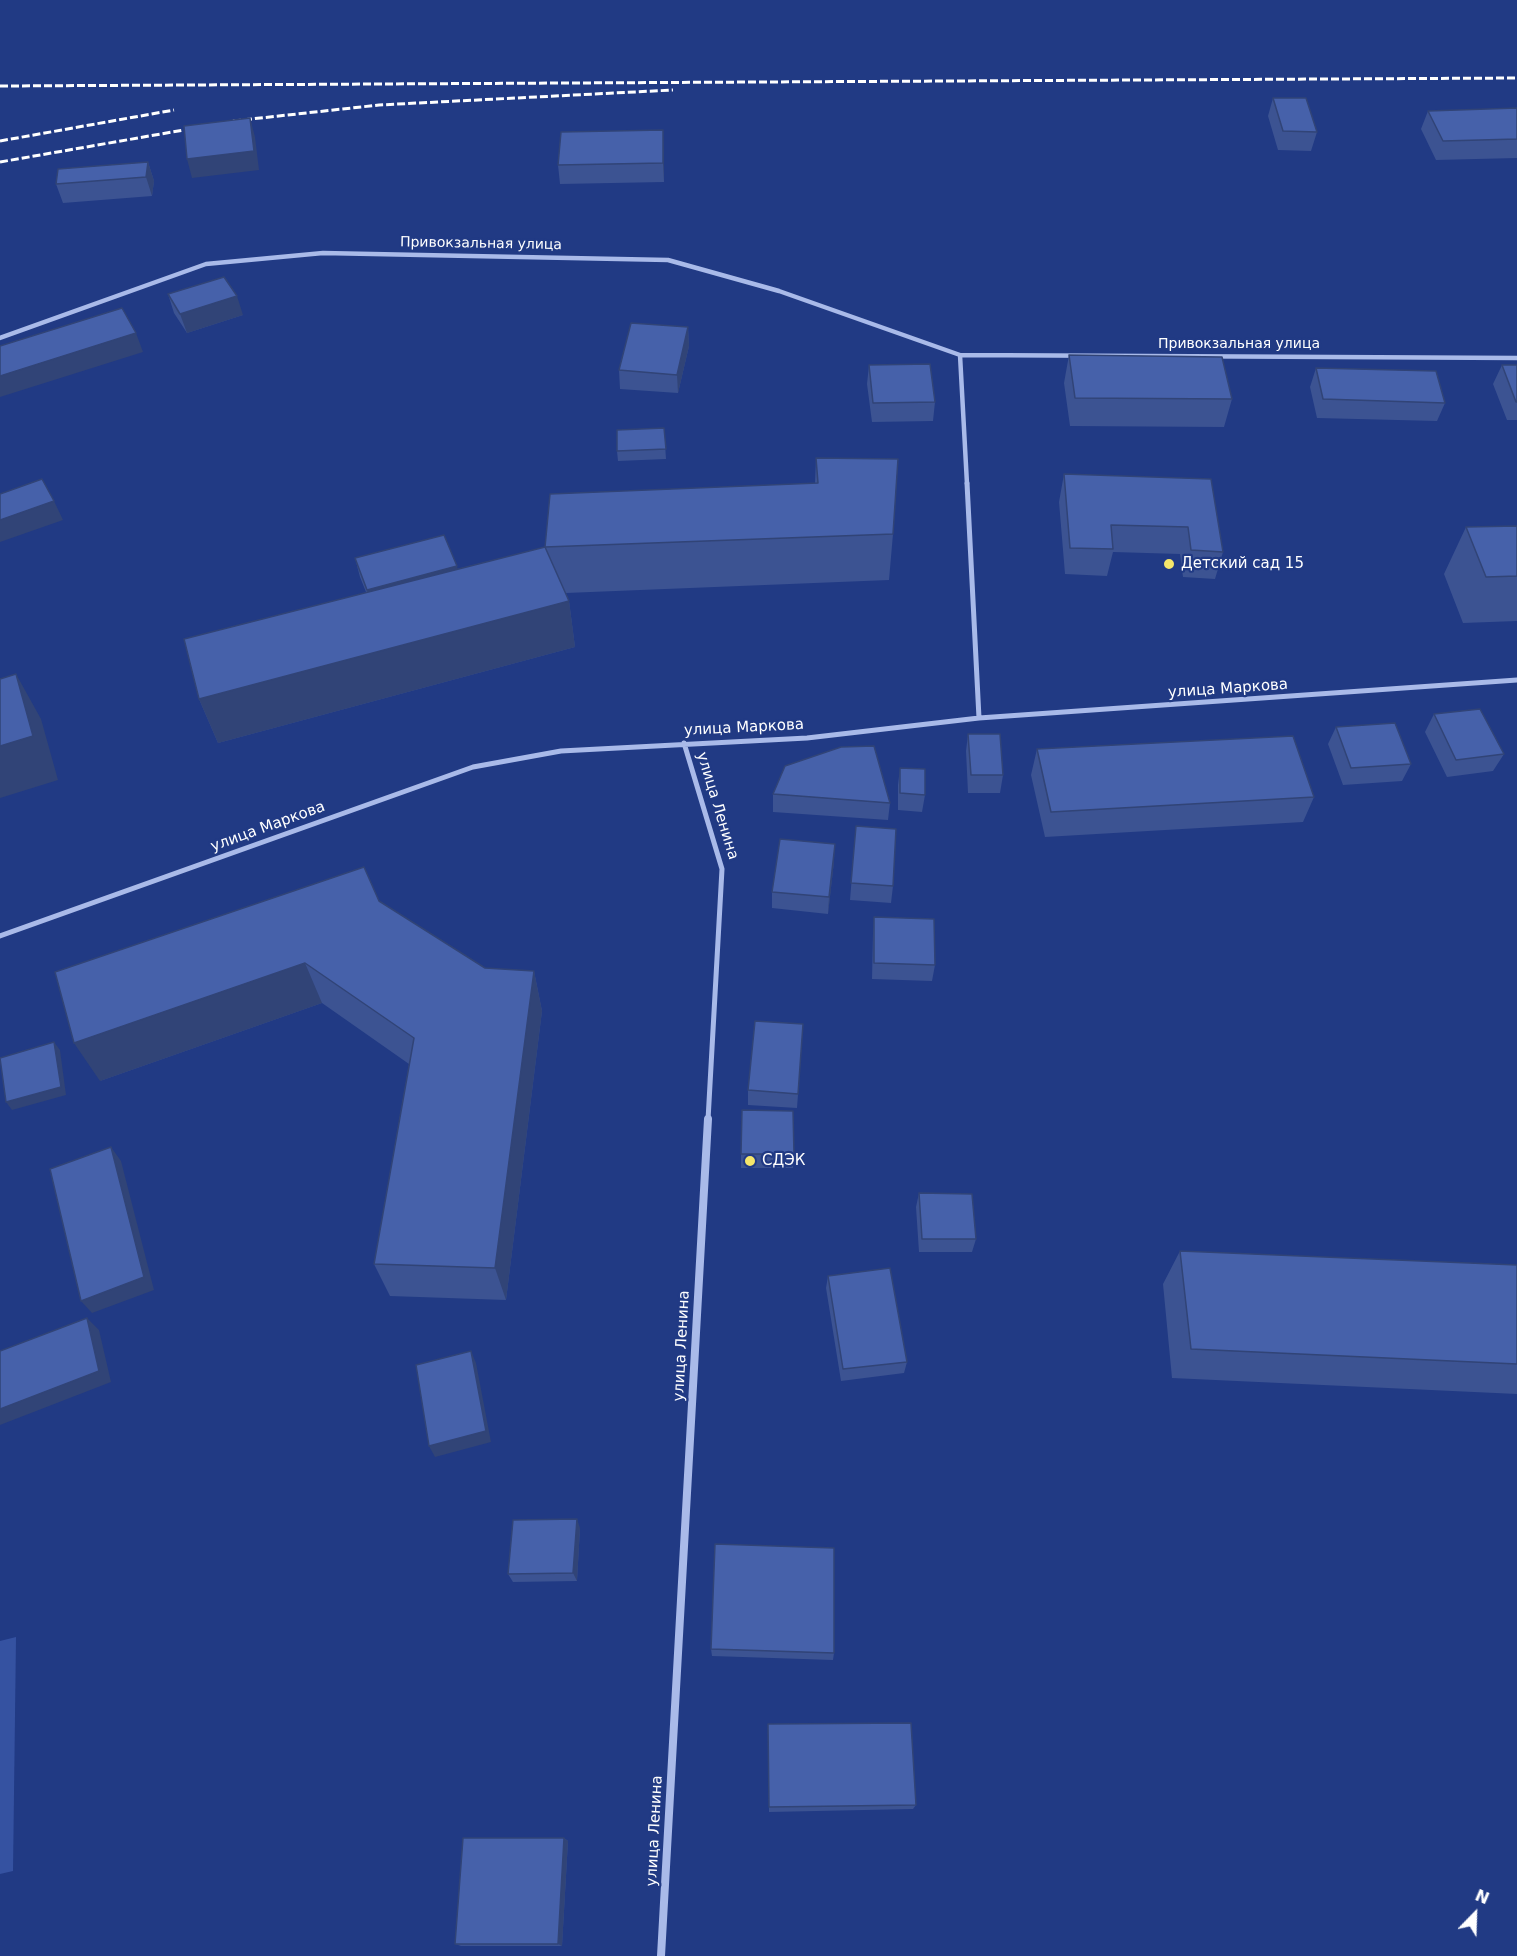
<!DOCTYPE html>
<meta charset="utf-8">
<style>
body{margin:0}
#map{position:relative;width:1517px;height:1956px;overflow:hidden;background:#213a84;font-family:"DejaVu Sans",sans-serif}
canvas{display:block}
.north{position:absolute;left:1445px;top:1884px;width:60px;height:60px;-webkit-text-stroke:4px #213a84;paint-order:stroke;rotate:23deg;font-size:16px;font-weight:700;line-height:24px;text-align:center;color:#fff}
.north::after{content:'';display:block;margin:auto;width:21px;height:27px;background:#fff;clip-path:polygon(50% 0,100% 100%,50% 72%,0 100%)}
</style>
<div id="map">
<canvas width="1517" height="1956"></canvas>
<div class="north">N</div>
</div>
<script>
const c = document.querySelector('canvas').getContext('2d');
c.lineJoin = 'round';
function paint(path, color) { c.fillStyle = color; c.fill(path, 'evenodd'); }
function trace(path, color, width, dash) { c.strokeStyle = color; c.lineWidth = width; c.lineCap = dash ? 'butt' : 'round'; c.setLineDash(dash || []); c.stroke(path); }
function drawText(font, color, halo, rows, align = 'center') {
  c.font = font + ' "DejaVu Sans",sans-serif'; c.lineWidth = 4.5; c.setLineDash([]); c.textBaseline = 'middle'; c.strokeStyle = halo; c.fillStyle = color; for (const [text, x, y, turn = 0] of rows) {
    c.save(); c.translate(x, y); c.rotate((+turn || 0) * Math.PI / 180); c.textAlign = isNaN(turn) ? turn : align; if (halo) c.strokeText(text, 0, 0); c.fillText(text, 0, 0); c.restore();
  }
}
const green = new Path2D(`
 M16,1637L13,1871L0,1874V1641Z`);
const minorFar2 = new Path2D(`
 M0,338L206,264L323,253L668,260L779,291L960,355
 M967,484L960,355L1517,358`);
const minorFar1 = new Path2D(`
 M967,483L979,718
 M684,743L722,869L708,1120
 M0,936L473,767L561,751L807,738L979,718L1517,680`);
const minor = new Path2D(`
 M661,1956L708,1119`);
const rail = new Path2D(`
 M0,86L1517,78
 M233,121L379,105L673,90
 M0,141L174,110
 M0,162L201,127`);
const wall = new Path2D(`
 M1273,98L1317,132L1311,151L1278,150L1268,116Z
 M1517,108V158L1436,160L1421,129L1428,111Z
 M664,149V182L560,184L558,165Z
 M148,162L154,181L152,196L63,203L56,184Z
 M168,294L243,315L187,333L174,313Z
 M688,327L689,346L678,393L620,389L619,370Z
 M1069,355L1232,399L1224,427L1070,426L1064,383Z
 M869,365L935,402L933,421L872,422L867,384Z
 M1502,365H1517V420H1507L1493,384Z
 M1316,368L1445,403L1437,421L1317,418L1310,387Z
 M664,428L666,459L618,461L617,451Z
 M816,458L893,534L889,580L566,593L569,601L575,647L218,743L199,699L366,592L360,577L355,558L457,566V569L545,547L815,483Z
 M1064,474L1211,479L1223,552L1215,579L1183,577L1180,554L1113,552L1107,576L1065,574L1059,502Z
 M1517,526V621L1463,623L1444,574L1466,527Z
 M1434,714L1504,754L1493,771L1447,777L1425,732Z
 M1336,727L1411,764L1402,781L1343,785L1328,744Z
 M968,734L1003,775L1000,793H968L966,751Z
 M1037,749L1314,797L1303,822L1045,837L1031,775Z
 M900,768L925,795L922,812L898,810V785Z
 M773,794L890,803L888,820L773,812Z
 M856,826L893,886L891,903L850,900Z
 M834,861L828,914L772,908V892Z
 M379,901L485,968L534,971L542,1011L506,1300L390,1296L374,1264L409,1064L322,1003L100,1081Z
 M874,917L935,965L932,981L872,979L873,933Z
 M802,1040L797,1108L748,1105V1090Z
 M741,1154H794L793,1168H741Z
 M919,1193L976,1239L972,1252H919L916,1207Z
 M1180,1251L1517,1265V1394L1172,1378L1163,1284Z
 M828,1276L907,1362L904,1373L841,1381L826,1288Z
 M580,1528L577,1581L513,1582L508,1574Z
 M711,1649L834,1653L833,1660L712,1656Z
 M768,1724L916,1805L913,1809L769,1812Z
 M564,1838L568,1841L562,1946H461L455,1944Z`);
const shadedWall = new Path2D(`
 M250,118L255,137L259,170L192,178L187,159Z
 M663,130L664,149V182L663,163Z
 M148,162L154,181L152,196L146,177Z
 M237,296L243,315L187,333L180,314Z
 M688,327L689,346L678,393L677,375Z
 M136,333L143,352L0,397V376Z
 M54,501L63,520L0,542V520Z
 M457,566L461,584L372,608L367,590Z
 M569,601L575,647L218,743L199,699Z
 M16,674L41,719L58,780L0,798V746Z
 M835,844L834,861L828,914L829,897Z
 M305,963L322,1003L100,1081L74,1043Z
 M534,971L542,1011L506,1300L495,1268Z
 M54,1042L60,1050L66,1095L12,1110L6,1102Z
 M111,1147L121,1161L154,1290L92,1313L81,1301Z
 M87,1318L99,1330L111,1382L0,1425V1409Z
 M471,1351L476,1363L491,1442L435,1457L429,1446Z
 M577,1519L580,1528L577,1581L573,1573Z
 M564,1838L568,1841L562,1946L558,1944Z`);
const building = new Path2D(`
 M1273,98H1306L1317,132L1283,131Z
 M1517,108V139L1443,141L1428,111Z
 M250,118L254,151L187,159L184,126Z
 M663,130V163L558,165L561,132Z
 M148,162L146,177L56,184L58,169Z
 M224,277L237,296L180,314L168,294Z
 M122,308L136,333L0,376V346Z
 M631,323L688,327L677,375L619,370Z
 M1069,355L1222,357L1232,399L1075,398Z
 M930,364L935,402L873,403L869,365Z
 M1502,365H1517V402H1516Z
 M1316,368L1436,371L1445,403L1323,399Z
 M664,428L666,449L617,451V430Z
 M816,458L898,459L893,534L545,547L550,494L818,483Z
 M1064,474L1211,479L1223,552L1191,550L1188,527L1111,525L1113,549L1070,548Z
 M42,479L54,501L0,520V494Z
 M1517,526V576L1486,577L1466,527Z
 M444,535L457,566L367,590L355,558Z
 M545,547L569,601L199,699L184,639Z
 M16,674L33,736L0,746V679Z
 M1480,709L1504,754L1456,760L1434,714Z
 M1395,723L1411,764L1351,768L1336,727Z
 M968,734H1000L1003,775H971Z
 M1293,736L1314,797L1051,812L1037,749Z
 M874,746L890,803L773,794L785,766L841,747Z
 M900,768L925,769V795L900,793Z
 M856,826L896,829L893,886L851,883Z
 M780,839L835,844L829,897L772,892Z
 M364,867L379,901L485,968L534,971L495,1268L374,1264L414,1038L305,963L74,1043L55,972Z
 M874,917L934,919L935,965L874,963Z
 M755,1021L803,1024L798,1094L748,1090Z
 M54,1042L61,1087L6,1102L0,1058Z
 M742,1110L793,1111L794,1154H741Z
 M111,1147L144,1277L81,1301L50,1169Z
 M919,1193L972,1194L976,1239H922Z
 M1180,1251L1517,1265V1364L1191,1349Z
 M890,1268L907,1362L843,1369L828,1276Z
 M87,1318L99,1371L0,1409V1351Z
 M471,1351L486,1431L429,1446L416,1365Z
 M577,1519L573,1573L508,1574L513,1520Z
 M715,1544L834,1548V1653L711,1649Z
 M911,1723L916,1805L769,1807L768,1724Z
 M463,1838H564L558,1944H455Z`);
const markers = [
 [1169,564,6,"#f5e66b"],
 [750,1161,6,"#f5e66b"]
];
const farStreetnames = [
 ["Привокзальная улица",481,244,1],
 ["Привокзальная улица",1239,344]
];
const poiNames = [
 ["Детский сад 15",1181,564],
 ["СДЭК",762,1161]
];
const streetNames = [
 ["улица Маркова",1228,689,-4],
 ["улица Маркова",744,728,-3],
 ["улица Ленина",717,806,73],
 ["улица Маркова",268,827,-20],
 ["улица Ленина",682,1346,-87],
 ["улица Ленина",655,1831,-87]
];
paint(green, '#3552a1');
trace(minorFar2, '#a9bae9', 4.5);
trace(minorFar1, '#a9bae9', 5);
trace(minor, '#a9bae9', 8);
trace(rail, '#fff', 3, [8, 3]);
paint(wall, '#3c5392');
paint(shadedWall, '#314477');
paint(building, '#4661aa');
trace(building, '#314477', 1.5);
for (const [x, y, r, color] of markers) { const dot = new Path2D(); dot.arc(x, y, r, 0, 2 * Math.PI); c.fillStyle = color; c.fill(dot); trace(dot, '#213a84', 2); }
drawText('14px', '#fff', '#213a84', farStreetnames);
drawText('15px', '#fff', '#213a84', poiNames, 'left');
drawText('15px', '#fff', '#213a84', streetNames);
</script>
